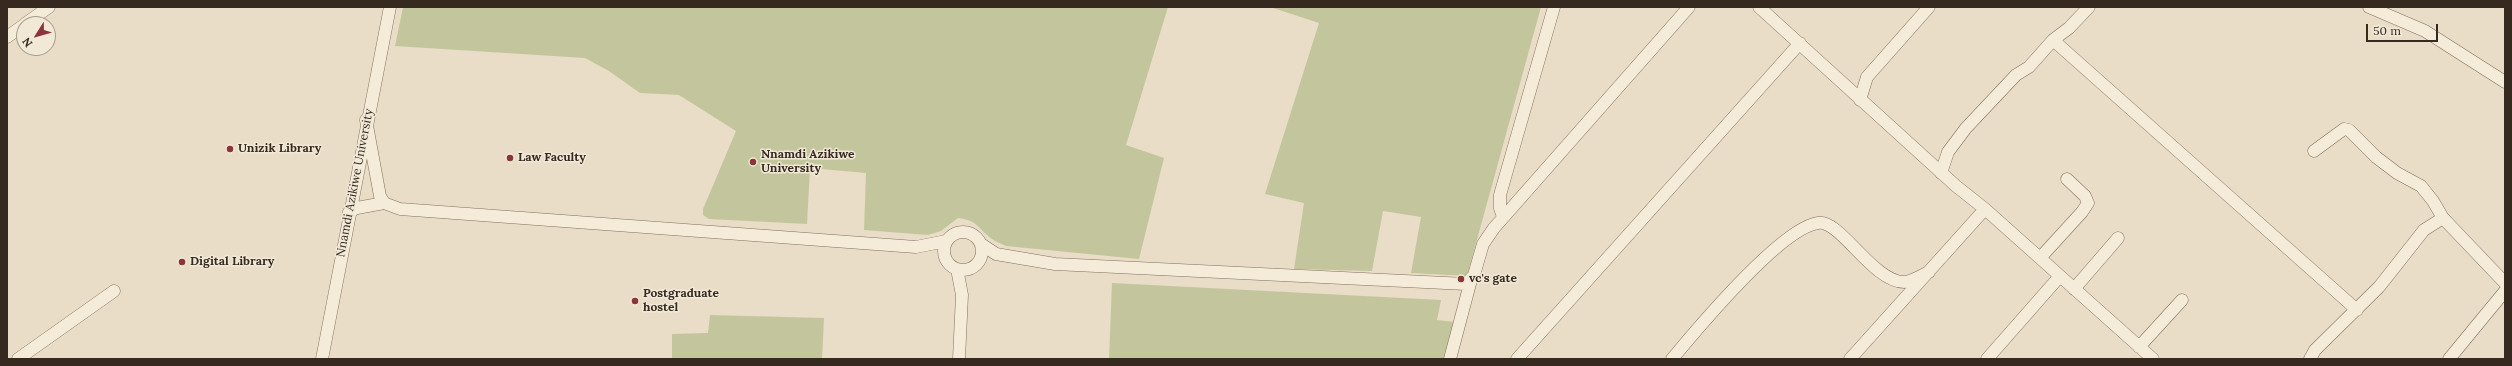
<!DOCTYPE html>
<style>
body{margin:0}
#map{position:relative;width:2512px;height:366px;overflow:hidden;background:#e9ddc7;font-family:Lora,serif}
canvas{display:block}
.frame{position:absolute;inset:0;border:8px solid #352920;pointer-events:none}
.north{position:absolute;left:16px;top:16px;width:40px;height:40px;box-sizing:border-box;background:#f1e8d6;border:1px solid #a69c8d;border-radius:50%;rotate:233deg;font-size:11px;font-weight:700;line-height:16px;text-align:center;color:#352920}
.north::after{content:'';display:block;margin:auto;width:14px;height:18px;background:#8b353a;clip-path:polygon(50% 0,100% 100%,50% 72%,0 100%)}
.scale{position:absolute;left:2366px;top:24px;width:72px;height:18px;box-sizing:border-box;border:2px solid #352920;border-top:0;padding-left:5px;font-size:12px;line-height:14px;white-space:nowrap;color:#352920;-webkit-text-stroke:3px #f1e8d6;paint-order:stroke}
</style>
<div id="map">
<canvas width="2512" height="366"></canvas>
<div class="frame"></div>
<div class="north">N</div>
<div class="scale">50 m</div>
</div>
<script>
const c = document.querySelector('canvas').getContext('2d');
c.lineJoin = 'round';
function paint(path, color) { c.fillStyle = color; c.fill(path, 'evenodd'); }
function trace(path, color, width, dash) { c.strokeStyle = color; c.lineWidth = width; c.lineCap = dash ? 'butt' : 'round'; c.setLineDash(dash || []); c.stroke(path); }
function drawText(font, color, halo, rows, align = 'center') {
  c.font = font + ' Lora,serif'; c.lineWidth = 3; c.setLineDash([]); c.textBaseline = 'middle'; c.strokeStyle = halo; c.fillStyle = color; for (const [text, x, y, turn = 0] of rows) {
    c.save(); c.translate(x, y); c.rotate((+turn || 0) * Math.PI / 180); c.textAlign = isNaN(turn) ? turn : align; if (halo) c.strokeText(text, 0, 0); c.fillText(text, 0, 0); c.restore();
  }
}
const green = new Path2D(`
 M403,7H1168L1126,145L1164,158L1139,259L1006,246C1002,244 996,242 992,239C977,228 979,221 958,218L941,231L928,235L864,230L866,173L810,168L807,224L709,219L703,215V209L736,131L679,95L640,93L609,71L585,58L395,46Z
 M1270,7H1541L1467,276L1411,273L1421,217L1383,211L1372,271L1294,269L1304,203L1265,194L1319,23Z
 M1112,283L1441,300L1437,320L1454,322L1444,359H1109Z
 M710,315L824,318L822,359H672V334L708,333Z`);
const minor = new Path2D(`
 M1759,7L1956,186L1985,209L2153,359
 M2369,7L2425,31L2505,82
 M25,24L49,7
 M7,37L24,25
 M2053,40L2357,310
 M1860,100L1867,77L1929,7
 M366,120L380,196L384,203L400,209L916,247L946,241
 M2314,151L2344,129L2349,130L2376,157L2397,173L2421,186L2433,201L2443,218L2505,283
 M1941,173L1948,152L1966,128L2016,75L2029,67L2053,40L2069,28L2089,7
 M349,212L357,208L384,203
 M1503,217L1500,208V195L1554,7
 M944 251a19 19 0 1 1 38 0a19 19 0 1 1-38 0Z
 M981,244L996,254L1055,264L1466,284L1474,275L1483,244L1494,228L1689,7
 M2040,258L2082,212L2088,203L2085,196L2067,179
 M957,269L962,295L959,359
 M2074,289L2118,238
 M2139,347L2182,300
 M18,359L114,291
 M322,359L390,7
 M1450,359L1471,280
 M1517,359L1800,43
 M1672,359C1697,329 1781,228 1818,223C1840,219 1873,282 1904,282C1911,282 1922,275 1929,272
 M1850,359L1985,209
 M1987,359L2060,276
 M2310,359L2315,350L2379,287L2424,230L2443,218
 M2449,359L2505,291`);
const markers = [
 [230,149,4,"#8b353a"],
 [510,158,4,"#8b353a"],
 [753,162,4,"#8b353a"],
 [182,262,4,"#8b353a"],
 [1461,279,4,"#8b353a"],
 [635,301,4,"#8b353a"]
];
const poiNames = [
 ["Unizik Library",238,149],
 ["Nnamdi Azikiwe",761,155],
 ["University",761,169],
 ["Law Faculty",518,158],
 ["Digital Library",190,262],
 ["vc's gate",1469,279],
 ["Postgraduate",643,294],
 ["hostel",643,308]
];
const streetNames = [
 ["Nnamdi Azikiwe University",355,183,-79]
];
paint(green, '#c3c69c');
trace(minor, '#83705f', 13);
trace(minor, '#f5ebd9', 12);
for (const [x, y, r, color] of markers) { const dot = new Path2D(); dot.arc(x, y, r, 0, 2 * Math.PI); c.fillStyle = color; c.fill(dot); trace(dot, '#f1e8d6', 1.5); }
drawText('bold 12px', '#352920', '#f1e8d6', poiNames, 'left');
drawText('12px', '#352920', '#f1e8d6', streetNames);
</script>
